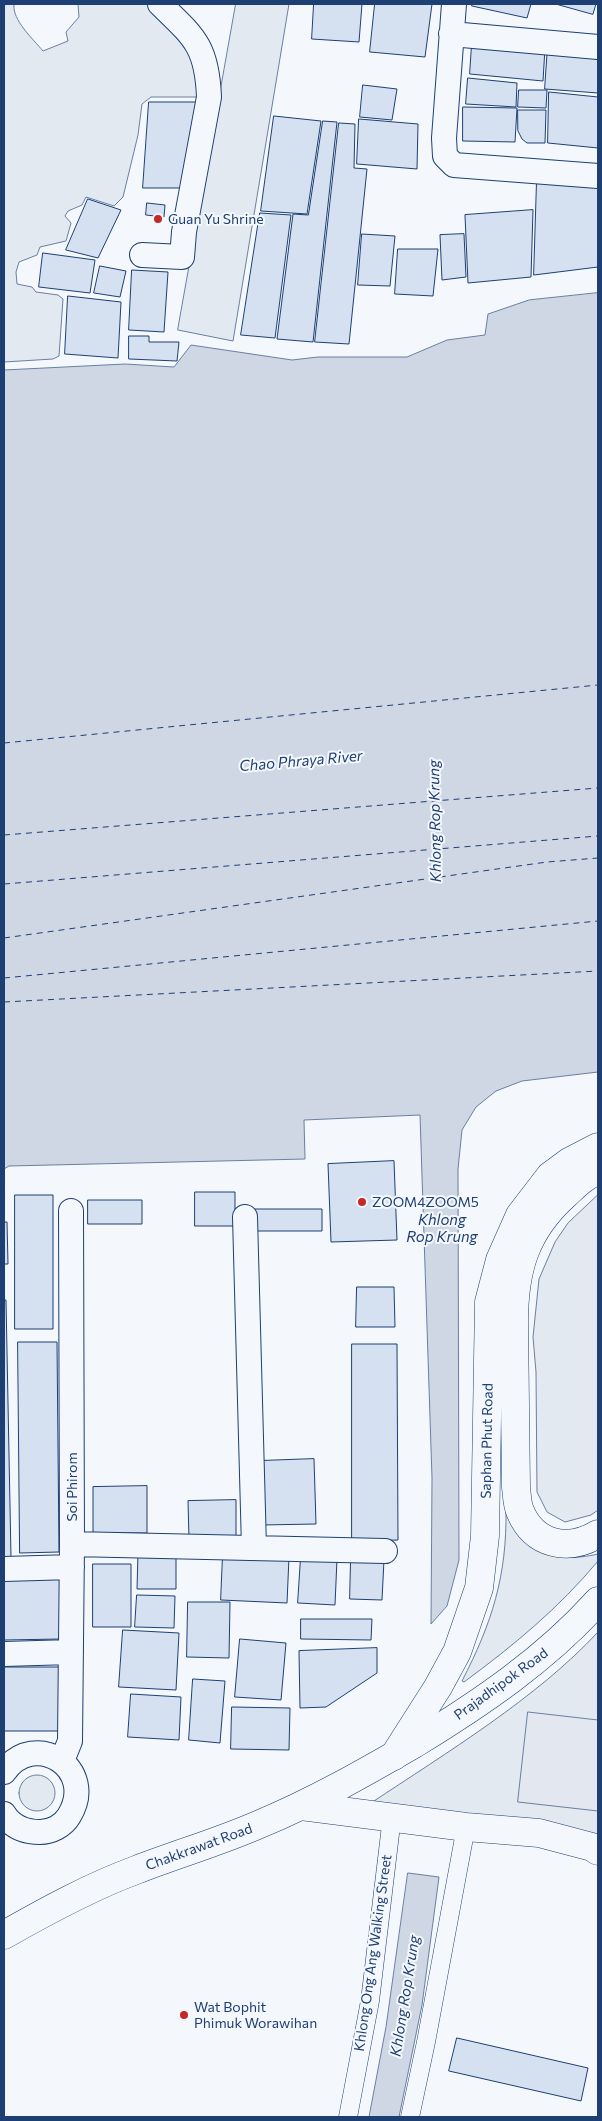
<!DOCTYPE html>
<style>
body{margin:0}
#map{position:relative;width:602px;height:2121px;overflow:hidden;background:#f4f7fb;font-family:Commissioner,sans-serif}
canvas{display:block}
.frame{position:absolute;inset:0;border:5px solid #1d3f73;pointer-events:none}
</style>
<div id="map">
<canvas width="602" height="2121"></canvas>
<div class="frame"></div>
</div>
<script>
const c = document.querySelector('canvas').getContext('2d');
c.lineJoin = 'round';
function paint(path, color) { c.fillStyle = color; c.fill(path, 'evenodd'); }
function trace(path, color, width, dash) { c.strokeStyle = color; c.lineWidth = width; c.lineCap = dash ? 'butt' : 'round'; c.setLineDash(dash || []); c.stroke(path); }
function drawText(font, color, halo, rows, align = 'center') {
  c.font = font + ' Commissioner,sans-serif'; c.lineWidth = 4; c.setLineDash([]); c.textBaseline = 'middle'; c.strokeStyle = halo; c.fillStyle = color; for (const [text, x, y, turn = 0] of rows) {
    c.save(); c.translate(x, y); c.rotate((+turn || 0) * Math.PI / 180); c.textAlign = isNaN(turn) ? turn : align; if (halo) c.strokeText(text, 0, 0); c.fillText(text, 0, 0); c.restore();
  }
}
const green = new Path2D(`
 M4,4H14C12,20 33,39 43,51L68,41L66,32L79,17L78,4H148L180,32L194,50L199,97H151L142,104L138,135L123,197L114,206L86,197L82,205L68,211L65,216L71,223L66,241L40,247L37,255L19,262L16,272L17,284L32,287L36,292L58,295L63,299L59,356L53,359L4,362Z
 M236,4H289L233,341L178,330Z
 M598,1195V1510L591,1515L565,1522L547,1512L537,1492L536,1372L533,1337L539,1279L555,1242L568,1223Z
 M506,1510C514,1520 521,1537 531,1545C549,1560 577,1559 598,1554V1561C559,1608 513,1646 464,1682L462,1681C492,1623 507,1576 506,1510Z
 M598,1632V1841L371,1803C446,1753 537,1698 598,1632Z
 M19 1793a18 18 0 1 1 36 0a18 18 0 1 1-36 0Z`);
const parking = new Path2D(`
 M528,1712L598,1720V1811L518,1802Z`);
const water = new Path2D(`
 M598,293V1072L522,1081L496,1091L476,1107L462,1130L458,1169L459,1560L447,1606L431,1624L432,1478L420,1115L304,1120L305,1159L9,1166L4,1169V370L125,364L174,367L191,345L292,360L318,357H407L447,340L485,335L488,314L529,300Z
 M408,1873L439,1877L422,2005L399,2117H369L386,2027Z`);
const ferry = new Path2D(`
 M4,743L598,685
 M4,835L598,788
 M4,884L598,836
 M4,938L547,862L598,858
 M4,978L598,921
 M4,1002L598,971`);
const building = new Path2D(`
 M314,4H362L359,42L312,39Z
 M375,4H432L425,57L370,52Z
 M472,4H531L527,18L472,6Z
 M556,4H596L593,14Z
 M472,44L545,48L543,81L470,74Z
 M548,45L598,50V93L545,89Z
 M468,78L517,83L516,107L466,104Z
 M363,85L397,89L392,120L360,117Z
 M519,90H547L546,108L518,107Z
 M549,92L598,97V148L548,143Z
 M149,102H197L184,188H143Z
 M463,107L517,108L515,142L463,141Z
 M518,110H546L545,143H527L522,139L518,131Z
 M274,116L321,121L307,214L261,211Z
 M359,119L418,124L417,169L357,164Z
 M323,121L337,122L313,342L277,339L293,214L308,215Z
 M339,123L355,124L354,168L367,169L349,344L315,342Z
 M537,179L598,183V267L534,275Z
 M88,199L121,210L98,258L66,250Z
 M147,203L165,205L164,217L146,215Z
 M533,210L531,277L468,283L465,215Z
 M260,213L291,215L275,338L241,335Z
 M362,234L395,236L390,286L358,285Z
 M464,234L466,277L442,280L440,235Z
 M398,249H438L433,296L395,294Z
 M43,253L95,260L90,293L39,287Z
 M100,266L126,271L120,297L94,293Z
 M132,270L168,272L164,332L129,330Z
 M68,296L121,302L118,358L65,354Z
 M129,336H149V342H179L177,361L129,359Z
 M394,1161L397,1240L331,1242L328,1164Z
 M195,1192H235V1226H195Z
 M15,1195H53V1329H15Z
 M88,1200H142V1224H88Z
 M255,1209H322V1231H255Z
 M4,1222H7L8,1264H4Z
 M357,1287H394L395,1327H356Z
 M4,1300H6L11,1558H4Z
 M18,1342H57L59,1552L20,1553Z
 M352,1344H397L398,1540L352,1541Z
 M314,1459L316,1524L261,1525L259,1461Z
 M147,1486V1533H93V1487Z
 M236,1500V1538L189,1539L188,1501Z
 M176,1553V1589H137L138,1554Z
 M223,1554L289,1557L287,1603L221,1600Z
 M301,1557L337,1559L335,1605L298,1603Z
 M351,1559L384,1560L382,1600L350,1599Z
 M93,1564H131V1627H93Z
 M60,1578L61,1639L4,1640V1579Z
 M137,1595L175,1596L174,1628L135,1627Z
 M188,1602H230L229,1658L187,1657Z
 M301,1619H372L371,1640L301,1639Z
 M123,1630L179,1633L176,1690L119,1687Z
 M240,1639L286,1643L281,1700L235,1697Z
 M377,1648V1673L326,1707L300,1708L299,1651Z
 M4,1667H63L62,1731H4Z
 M193,1679L225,1681L220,1743L189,1740Z
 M131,1694L181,1697L179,1740L128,1737Z
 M232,1707L290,1708L289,1750L231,1749Z
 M457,2038L588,2068L581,2101L449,2071Z`);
const pedestrian = new Path2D(`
 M348,2117L370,2001L392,1817
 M410,2117L426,2042L466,1827`);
const minor = new Path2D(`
 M454,4L444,138L445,156L454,165L598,176
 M451,34L598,47
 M142,255L182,257L184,232L209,97C207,46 194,37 160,4
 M245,1217L254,1548
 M72,1544L385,1551
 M4,1569L72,1567
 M4,1654L71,1652
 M62,1761L70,1741L72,1544L71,1211
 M4,1772C35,1728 98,1769 69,1816C63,1826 51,1832 40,1832C25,1832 12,1827 4,1814`);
const tertiary = new Path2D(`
 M394,1756L438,1687L457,1652L479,1588L485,1536L489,1302L500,1260L520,1215L550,1176L569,1162L598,1147`);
const primary = new Path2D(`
 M598,1170C581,1179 578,1183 565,1195C525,1231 514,1270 514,1322L516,1487C517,1495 517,1504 520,1511C534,1545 568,1552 598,1534
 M301,1806L466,1827L539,1833L592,1847L598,1851
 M4,1935C46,1911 90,1887 136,1870C177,1854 219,1842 260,1824C313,1802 364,1773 414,1744C481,1703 546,1659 598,1601`);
const markers = [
 [158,219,5,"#c62828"],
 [362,1202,5,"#c62828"],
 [184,2015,5,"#c62828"]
];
const poiNames = [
 ["Guan Yu Shrine",168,219],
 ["ZOOM4ZOOM5",372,1202],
 ["Wat Bophit",194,2007],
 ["Phimuk Worawihan",194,2023]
];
const streetNames = [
 ["Saphan Phut Road",487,1441,-89],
 ["Soi Phirom",72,1487,-90],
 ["Prajadhipok Road",501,1684,-36],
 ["Chakkrawat Road",199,1847,-20],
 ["Khlong Ong Ang Walking Street",373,1953,-82]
];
const waterNames = [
 ["Chao Phraya River",301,761,-5],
 ["Khlong Rop Krung",435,821,-91],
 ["Khlong",442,1220],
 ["Rop Krung",442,1237],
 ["Khlong Rop Krung",405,1996,-81]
];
paint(green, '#e3e9f0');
trace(green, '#687fa3', 1);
paint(parking, '#e3e8f0');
trace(parking, '#687fa3', 1);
paint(water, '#cfd7e4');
trace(water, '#687fa3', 1);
trace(ferry, '#1d3f73', 1, [6, 5]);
paint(building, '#d5e0f0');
trace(building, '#1d3f73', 1);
trace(pedestrian, '#1d3f73', 19);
trace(minor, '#1d3f73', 26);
trace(tertiary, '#1d3f73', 29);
trace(primary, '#1d3f73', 29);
trace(pedestrian, '#f4f7fb', 18);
trace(minor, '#f4f7fb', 24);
trace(tertiary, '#f4f7fb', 28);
trace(primary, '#f4f7fb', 28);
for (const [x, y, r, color] of markers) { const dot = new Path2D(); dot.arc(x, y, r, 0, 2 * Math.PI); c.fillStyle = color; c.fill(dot); trace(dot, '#f4f7fb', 2); }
drawText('14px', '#1d3f73', '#f4f7fb', poiNames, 'left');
drawText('14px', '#1d3f73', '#f4f7fb', streetNames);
drawText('italic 15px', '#1d3f73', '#f4f7fb', waterNames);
</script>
